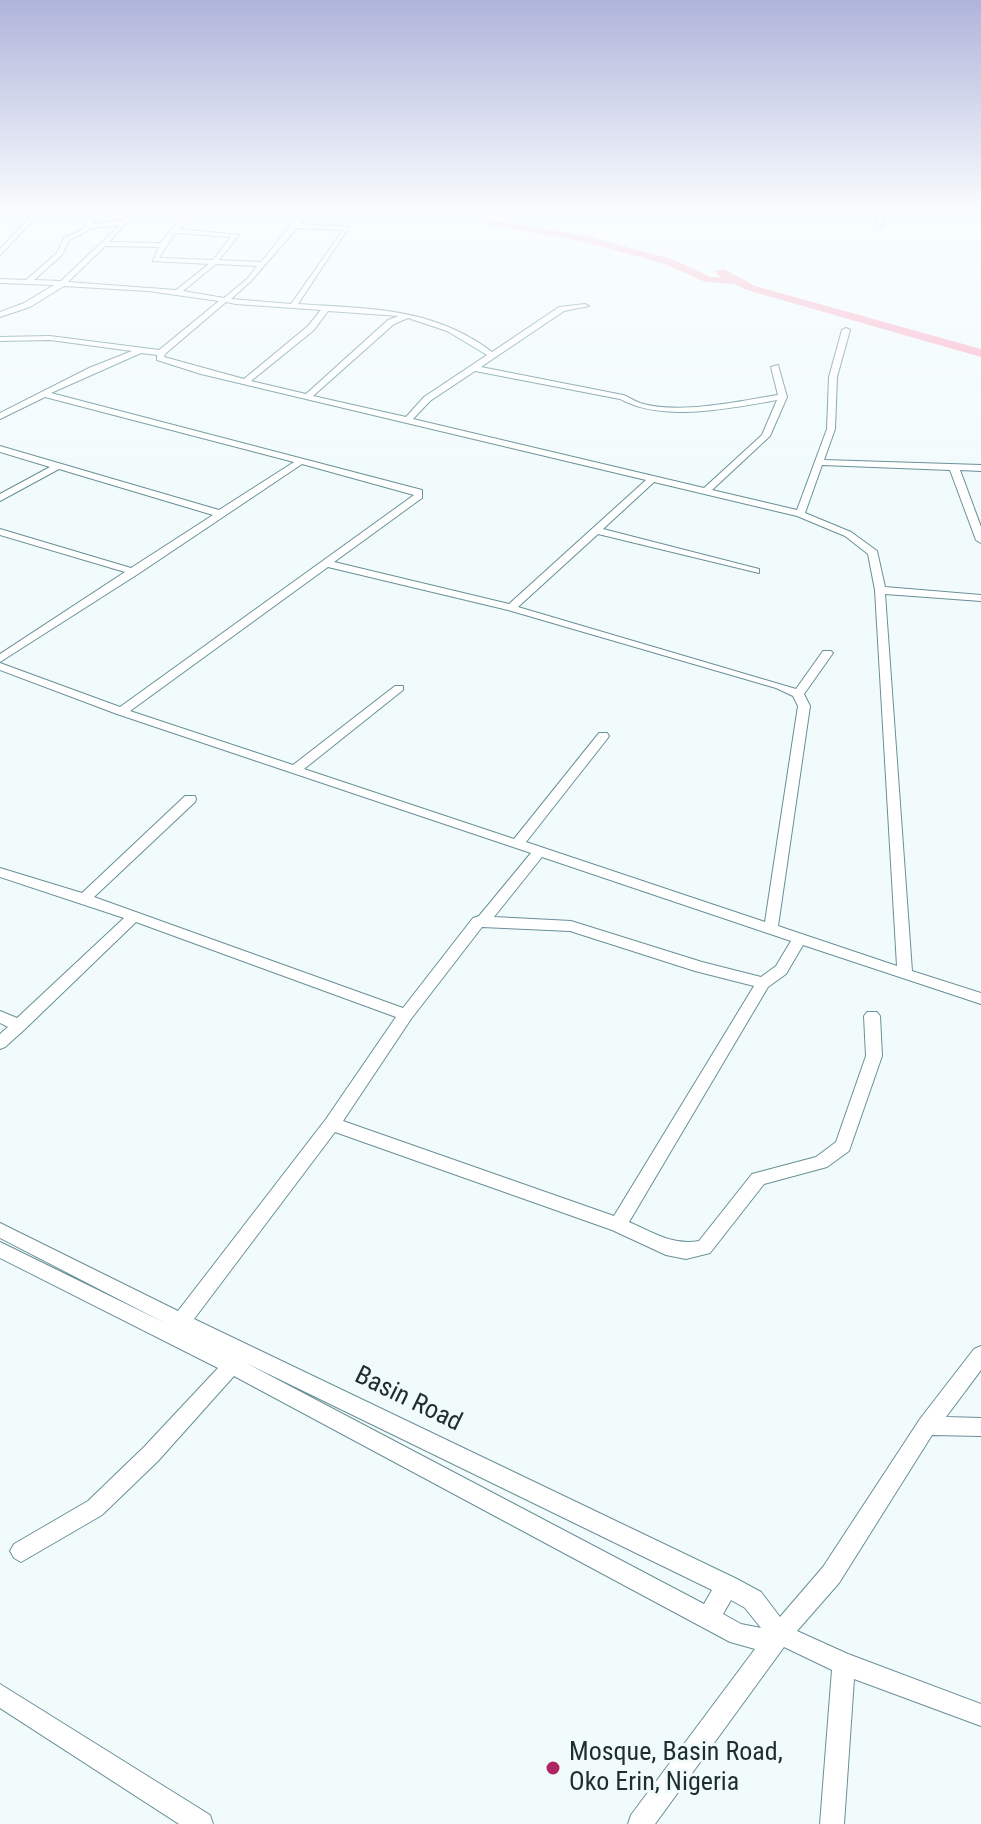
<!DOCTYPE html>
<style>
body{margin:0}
canvas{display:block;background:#f2fbfc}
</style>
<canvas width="981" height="1824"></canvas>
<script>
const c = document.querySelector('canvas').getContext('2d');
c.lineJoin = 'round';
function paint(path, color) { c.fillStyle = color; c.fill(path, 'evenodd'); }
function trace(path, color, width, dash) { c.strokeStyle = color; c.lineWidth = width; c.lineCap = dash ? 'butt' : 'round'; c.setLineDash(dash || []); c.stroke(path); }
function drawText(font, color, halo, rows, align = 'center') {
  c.font = font + ' "Roboto Condensed",sans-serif'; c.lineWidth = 6; c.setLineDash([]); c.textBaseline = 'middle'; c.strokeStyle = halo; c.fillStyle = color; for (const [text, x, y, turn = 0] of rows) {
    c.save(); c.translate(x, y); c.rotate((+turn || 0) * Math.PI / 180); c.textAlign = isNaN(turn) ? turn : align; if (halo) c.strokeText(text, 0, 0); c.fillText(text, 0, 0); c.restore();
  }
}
const river = new Path2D(`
 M474,212H484L491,220L586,236L672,259L711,277L721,278L715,271L724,269L755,286L981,349V357L747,290L735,284L705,282L665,264L580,241L484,224Z`);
const minor = new Path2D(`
 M35,212H41L0,255V249Z
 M130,212H136L109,242L161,243C171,229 182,215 198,212L194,218L178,229L239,235L219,260L261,262L301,212H307L299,224L349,227L298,304C369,309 433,307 492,352L559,307L585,304L589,306L564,311L481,367L623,395C629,397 634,401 640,403C679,415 739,401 778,395L771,367L778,365L787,397L770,436L712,490L797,510L827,429L829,377L842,330L846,328L850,330L837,377L835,429L824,460L981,465V471L960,470L981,527V543L976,540L950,470L822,465L805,513L851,532L877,551L885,587L981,595V601L885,594L912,971L981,993V1004L803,945L786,974L768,987L629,1222C652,1232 673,1246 699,1241L752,1174L816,1157L836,1142L866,1056L864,1016L867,1012H877L880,1016L882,1056L849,1151L827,1167L764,1184L710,1253L686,1259L666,1255L612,1230L335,1132L194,1319L735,1578L761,1592L780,1617L823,1567L920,1419L974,1349L981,1346V1370L946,1417L981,1418V1436L932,1435L839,1583L797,1631L848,1654L981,1704V1726L854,1679L844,1824H820L832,1670L784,1647L655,1824H628L631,1815L755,1649L730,1642L234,1376L158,1461L102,1515L28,1558L21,1562L14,1558L10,1551L14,1544L88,1501L144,1447L218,1368L0,1258V1242L165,1323L0,1238V1223L178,1311L326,1119L396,1017L136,922L24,1030L5,1047L0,1049V1034L8,1027L0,1023V1011L17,1018L124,918L0,877V868L82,893L185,796H195L196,799L195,802L94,897L403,1008L473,918L479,916L531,853L117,714L0,670V663L120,707L414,495L302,464L138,574L0,662V654L125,572L0,535V529L131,568L213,515L59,469L0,501V494L50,467L0,452V446L219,510L294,462L45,397L0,419V413L89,368L132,351L50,340L0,341V337L50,336L159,350L219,301L148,291L64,286L30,307L0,317V312L24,303L54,285L0,283V279L26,280L57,253L64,238L83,229L90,218L95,219L92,224L124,220ZM120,225L61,281L34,280L62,255L69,240L87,231L90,228ZM297,228L343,230L291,304L231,299L251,281ZM175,233H176L231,237L213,260L159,258ZM105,246L159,247L153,261L209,264L176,290L68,282ZM216,264L257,266L247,279L224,298L183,291ZM226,302L236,304L321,310L308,326L244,379L164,357L165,354ZM328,311L399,316L388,320L306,394L251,381L314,330ZM408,318L447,331L487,355L424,397L406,417L313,396L394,324ZM141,353L157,355V360L201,374L646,480L509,604L334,562L422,498V490L51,393ZM475,371L620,399C663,423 731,408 777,400L762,435L704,488L413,419L430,401ZM654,482L797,516L845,536L868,554L875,590L897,966L778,926L810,706L804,694L833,653L831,651H823L796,689L518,607L598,534L759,573V569L603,529ZM328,567L508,610L776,688L793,696L798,706L765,922L526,842L607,739L609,736L607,733H599L514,839L304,769L403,690V686H395L293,765L130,711ZM542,857L791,941L776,966L761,977L702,962L571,921L494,917ZM482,927L570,931L695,971L754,986L614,1216L343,1121L411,1019ZM246,1363L712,1590L704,1604ZM731,1600L745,1608L761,1628L741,1624L723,1614Z
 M876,212H882L883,226L878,225Z
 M0,1684L210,1815L213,1824H179L0,1708Z`);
const markers = [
 [553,1768,8,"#b02462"]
];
const nearStreetnames = [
 ["Basin Road",408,1400,26]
];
const nearPoinames = [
 ["Mosque, Basin Road,",569,1753],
 ["Oko Erin, Nigeria",569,1783]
];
paint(river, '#fbb3c8');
trace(minor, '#689098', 2);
paint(minor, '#fff');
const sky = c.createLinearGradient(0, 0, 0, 467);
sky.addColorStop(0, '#afb4db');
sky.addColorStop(0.45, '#f9fdfe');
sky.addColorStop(1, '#f9fdfe00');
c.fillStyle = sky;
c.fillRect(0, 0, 981, 467);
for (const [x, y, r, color] of markers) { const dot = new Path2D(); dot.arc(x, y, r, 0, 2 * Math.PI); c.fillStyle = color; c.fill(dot); trace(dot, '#f2fbfc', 3); }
drawText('26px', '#1d2e31', '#f2fbfc', nearStreetnames);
drawText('26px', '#1d2e31', '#f2fbfc', nearPoinames, 'left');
</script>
